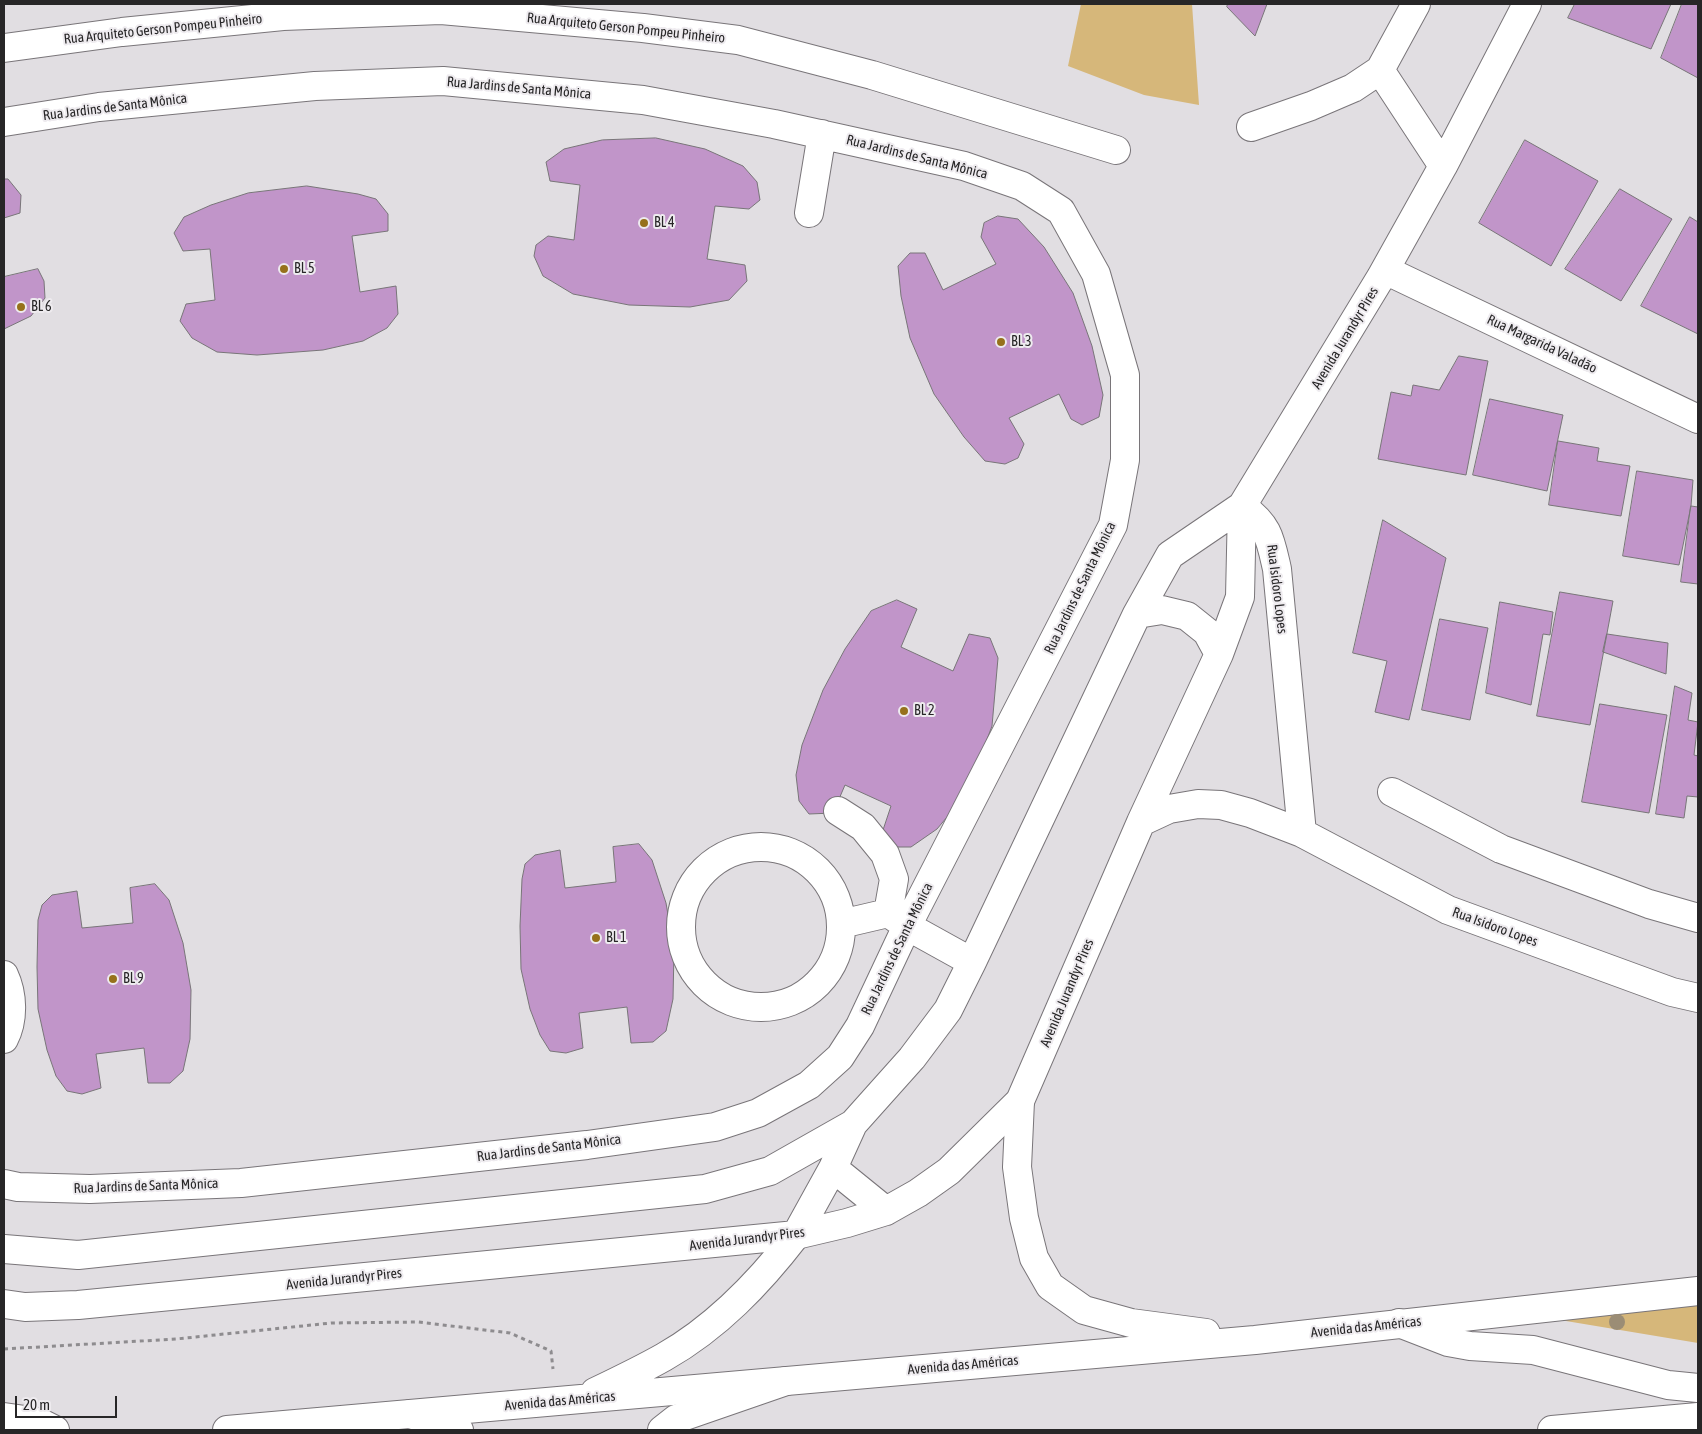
<!DOCTYPE html>
<meta charset="utf-8">
<style>
body{margin:0}
#map{position:relative;width:1702px;height:1434px;overflow:hidden;background:#e1dee2;font-family:"Asap Condensed",sans-serif}
canvas{display:block}
.frame{position:absolute;inset:0;border:5px solid #272627;pointer-events:none}
.scale{position:absolute;left:15px;top:1396px;width:102px;height:22px;box-sizing:border-box;border:2px solid #272627;border-top:0;padding-left:6px;font-size:15px;line-height:18px;white-space:nowrap;color:#272627;-webkit-text-stroke:4px #eeebef;paint-order:stroke}
</style>
<div id="map">
<canvas width="1702" height="1434"></canvas>
<div class="frame"></div>
<div class="scale">20 m</div>
</div>
<script>
const c = document.querySelector('canvas').getContext('2d');
c.lineJoin = 'round';
function paint(path, color) { c.fillStyle = color; c.fill(path, 'evenodd'); }
function trace(path, color, width, dash) { c.strokeStyle = color; c.lineWidth = width; c.lineCap = dash ? 'butt' : 'round'; c.setLineDash(dash || []); c.stroke(path); }
function drawText(font, color, halo, rows, align = 'center') {
  c.font = font + ' "Asap Condensed",sans-serif'; c.lineWidth = 4; c.setLineDash([]); c.textBaseline = 'middle'; c.strokeStyle = halo; c.fillStyle = color; for (const [text, x, y, turn = 0] of rows) {
    c.save(); c.translate(x, y); c.rotate((+turn || 0) * Math.PI / 180); c.textAlign = isNaN(turn) ? turn : align; if (halo) c.strokeText(text, 0, 0); c.fillText(text, 0, 0); c.restore();
  }
}
const green = new Path2D(`
 M1081,4H1192L1199,105L1144,95L1068,66Z
 M1698,1304V1343L1548,1318Z`);
const building = new Path2D(`
 M1228,4H1267L1255,36L1227,7Z
 M1575,4H1671L1651,49L1568,18Z
 M1682,4H1698V78L1661,58Z
 M656,138L705,149L743,166L757,182L760,200L749,209L715,206L707,259L745,265L747,281L729,300L690,307L629,305L573,294L543,276L534,256L536,245L548,236L574,240L580,185L550,181L546,162L564,149L602,140Z
 M1525,140L1598,181L1551,266L1479,223Z
 M4,179H8L21,195L20,213L4,218Z
 M307,186L358,194L376,199L388,214V231L352,236L360,292L396,286L398,314L387,328L363,341L323,350L257,355L217,352L192,338L180,321L186,304L215,300L210,249L183,251L174,233L184,217L211,205L248,193Z
 M1620,189L1672,219L1621,301L1565,269Z
 M998,216L1018,219L1044,247L1073,293L1092,346L1103,395L1099,417L1082,425L1071,419L1059,394L1009,418L1024,444L1018,458L1005,464L985,461L964,437L934,394L910,338L901,296L898,266L910,253H925L943,290L996,264L981,237L984,223Z
 M1690,217L1698,222V334L1641,306Z
 M38,269L44,281L45,298L31,316L4,329V277Z
 M1459,356L1488,361L1466,475L1378,459L1391,392L1411,396L1413,385L1439,390Z
 M1490,399L1563,415L1547,491L1473,475Z
 M1558,441L1599,448L1597,461L1630,466L1621,516L1549,505Z
 M1637,471L1693,480L1691,506L1679,565L1623,556Z
 M1691,506L1698,507V584L1681,582Z
 M1383,520L1446,558L1409,720L1375,712L1387,661L1353,653Z
 M1560,592L1613,601L1590,725L1537,716Z
 M897,600L917,609L901,647L953,671L969,634L990,638L998,658L992,726L967,793L937,829L911,847H890L882,833L891,806L845,785L833,813L809,814L799,801L796,775L802,745L823,690L845,649L871,611Z
 M1500,602L1553,612L1550,635L1543,634L1531,705L1486,693Z
 M1440,619L1488,628L1470,720L1422,710Z
 M1607,634L1668,643L1666,674L1603,652Z
 M1675,686L1692,693L1688,720L1698,722L1694,755L1698,756V797L1687,796L1684,818L1656,814Z
 M1600,704L1667,715L1649,813L1582,802Z
 M639,844L652,860L666,903L674,950L673,999L666,1031L653,1042L631,1043L627,1007L579,1013L583,1048L566,1053L550,1051L540,1035L530,1009L521,969L520,926L522,879L525,864L535,855L560,850L565,888L616,882L613,847Z
 M155,884L169,900L183,943L191,990L190,1039L183,1071L170,1083H148L144,1048L96,1054L101,1088L82,1094L67,1091L56,1076L47,1050L38,1009L37,967L38,920L42,905L52,895L77,891L82,928L133,923L130,888Z`);
const path = new Path2D(`
 M4,1349L176,1339L331,1323L418,1322L510,1333L551,1351L553,1369`);
const minor = new Path2D(`
 M1416,4L1380,70L1443,166
 M4,48L122,32L283,16L441,10L643,28L738,40L872,75L1116,150
 M4,122L99,107L315,86L443,81L643,100L774,124L964,166L1022,186L1061,211L1096,274L1125,375V460L1113,525L907,926L860,1026L840,1057L809,1085L758,1113L715,1127L587,1145L241,1183L90,1189L18,1187L4,1184
 M1251,127L1311,106L1353,88L1380,70
 M809,213L822,134
 M1385,270L1698,419
 M1242,506C1269,526 1270,538 1277,569L1302,833
 M1137,614L1162,610L1187,616L1207,632L1219,654
 M1392,792L1501,849L1649,904L1698,918
 M838,811L863,827L885,854L894,879L888,913L841,924
 M1141,822L1169,809L1198,804L1221,805L1250,813L1302,833L1448,910L1672,992L1698,998
 M681 927a80 80 0 1 1 160 0a80 80 0 1 1-160 0Z
 M891,915L907,926L972,962
 M4,975C13,994 14,1020 4,1039
 M833,1168L886,1211
 M796,1235L833,1168L853,1124
 M4,1249L78,1255L705,1189L770,1171L853,1124L912,1058L948,1010L972,962L1137,614L1170,555L1242,506L1381,277L1443,166L1527,4
 M4,1304L25,1307L78,1305L796,1235L847,1223L886,1211L918,1193L949,1171L1020,1101L1141,822L1219,654L1240,597L1242,506`);
const secondary = new Path2D(`
 M1020,1101L1017,1167L1024,1218L1034,1258L1050,1286L1084,1310L1131,1323L1206,1333
 M595,1392C618,1381 641,1370 664,1357C717,1327 759,1283 796,1235
 M4,1417L39,1422L55,1430
 M227,1430L1255,1340L1698,1291`);
const trunk = new Path2D(`
 M1399,1323L1448,1342L1470,1346L1533,1350L1668,1385L1698,1388
 M410,1414L459,1430
 M662,1430L676,1419L786,1381
 M1552,1430L1698,1417`);
const trees = [
 [1617,1322]
];
const markers = [
 [644,223,5,"#96711b"],
 [284,269,5,"#96711b"],
 [21,307,5,"#96711b"],
 [1001,342,5,"#96711b"],
 [904,711,5,"#96711b"],
 [596,938,5,"#96711b"],
 [113,979,5,"#96711b"]
];
const streetNames = [
 ["Rua Arquiteto Gerson Pompeu Pinheiro",626,28,6],
 ["Rua Arquiteto Gerson Pompeu Pinheiro",163,29,-6],
 ["Rua Jardins de Santa Mônica",519,88,5],
 ["Rua Jardins de Santa Mônica",115,107,-7],
 ["Rua Jardins de Santa Mônica",917,157,14],
 ["Avenida Jurandyr Pires",1345,338,-59],
 ["Rua Margarida Valadão",1542,344,25],
 ["Rua Jardins de Santa Mônica",1080,588,-64],
 ["Rua Isidoro Lopes",1277,589,83],
 ["Rua Isidoro Lopes",1495,927,20],
 ["Rua Jardins de Santa Mônica",897,949,-64],
 ["Avenida Jurandyr Pires",1067,993,-67],
 ["Rua Jardins de Santa Mônica",549,1148,-7],
 ["Rua Jardins de Santa Mônica",146,1186,-2],
 ["Avenida Jurandyr Pires",747,1239,-7],
 ["Avenida Jurandyr Pires",344,1279,-6],
 ["Avenida das Américas",1366,1327,-6],
 ["Avenida das Américas",963,1365,-5],
 ["Avenida das Américas",560,1401,-5]
];
const poiNames = [
 ["BL 4",654,223],
 ["BL 5",294,269],
 ["BL 6",31,307],
 ["BL 3",1011,342],
 ["BL 2",914,711],
 ["BL 1",606,938],
 ["BL 9",123,979]
];
paint(green, '#d6b77a');
paint(building, '#c195c9');
trace(building, '#787578', 1);
trace(minor, '#797579', 30);
trace(secondary, '#797579', 30);
trace(trunk, '#797579', 30);
trace(path, '#8e8c8f', 3, [4, 4]);
trace(minor, '#fff', 28);
trace(secondary, '#fff', 28);
trace(trunk, '#fff', 28);
c.fillStyle = '#9b8d75';
for (const [x, y] of trees) { c.beginPath(); c.arc(x, y, 8, 0, 2 * Math.PI); c.fill(); }
for (const [x, y, r, color] of markers) { const dot = new Path2D(); dot.arc(x, y, r, 0, 2 * Math.PI); c.fillStyle = color; c.fill(dot); trace(dot, '#eeebef', 2); }
drawText('14px', '#272627', '#eeebef', streetNames);
drawText('14px', '#272627', '#eeebef', poiNames, 'left');
</script>
